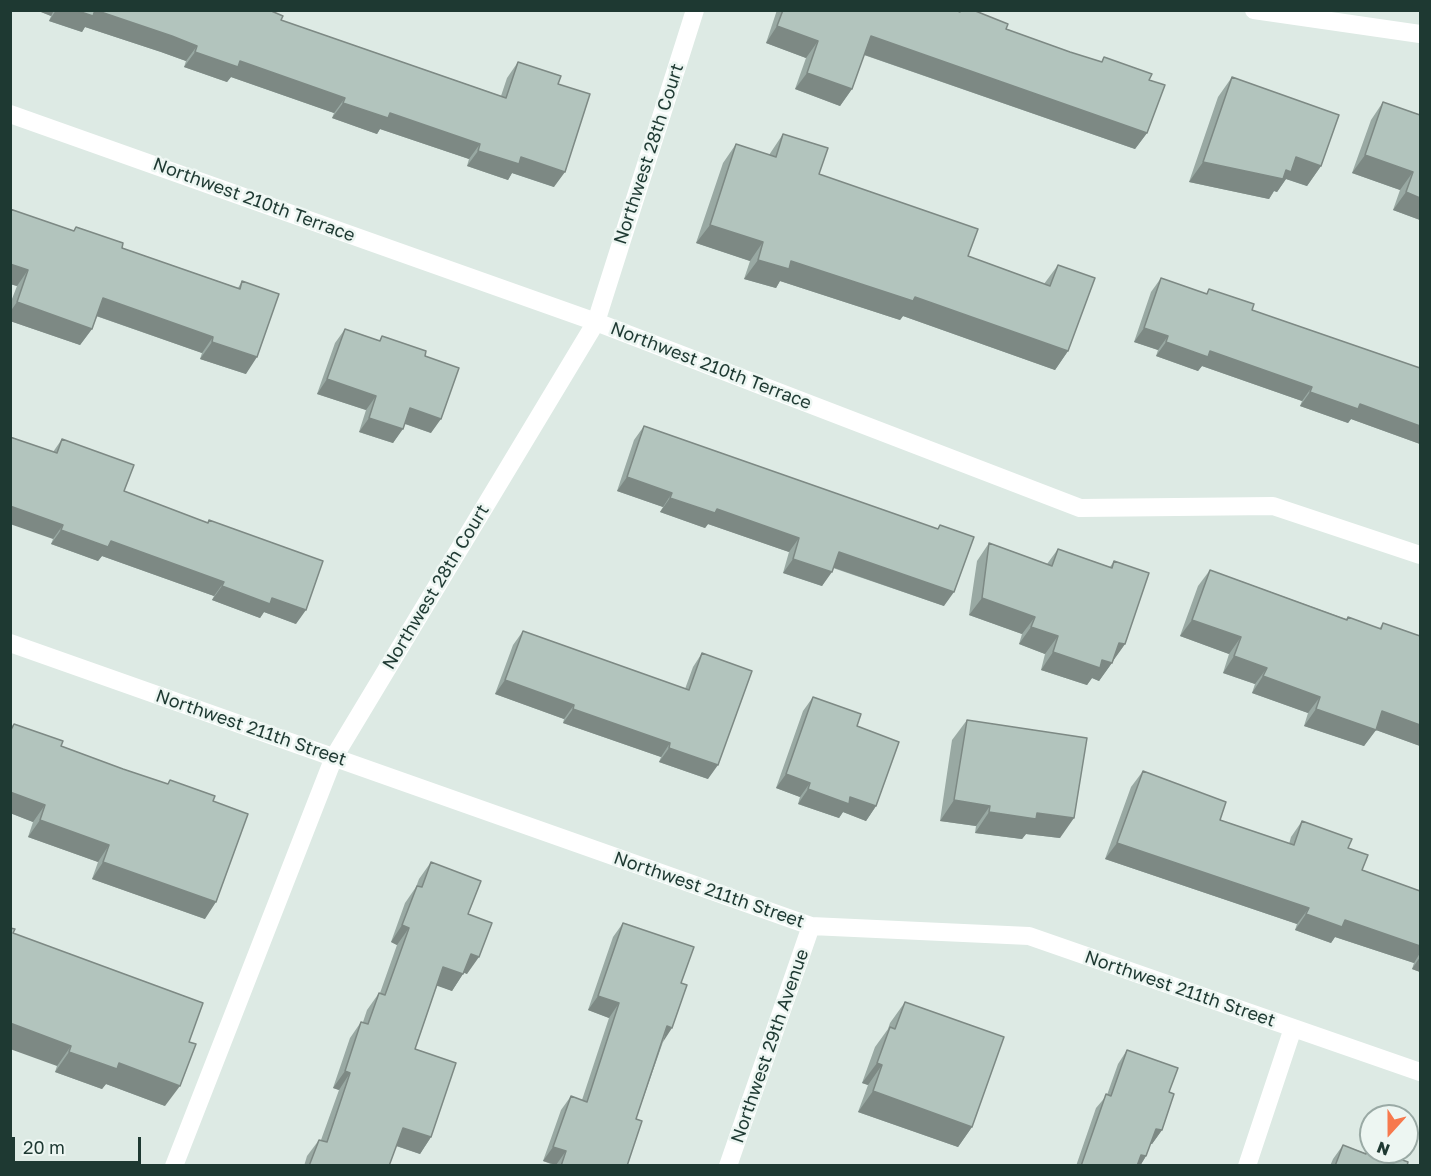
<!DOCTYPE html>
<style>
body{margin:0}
#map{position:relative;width:1431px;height:1176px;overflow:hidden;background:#ddeae4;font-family:"Golos Text",sans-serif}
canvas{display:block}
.frame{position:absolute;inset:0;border:12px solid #1e3932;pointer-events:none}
.north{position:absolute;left:1359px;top:1104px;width:60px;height:60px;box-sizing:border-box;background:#edf6f2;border:2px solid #9aaaa5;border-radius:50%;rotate:201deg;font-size:16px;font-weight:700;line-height:24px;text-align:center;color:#1e3932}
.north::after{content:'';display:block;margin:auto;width:21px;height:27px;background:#f7794d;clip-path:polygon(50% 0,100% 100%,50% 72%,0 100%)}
.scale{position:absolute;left:12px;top:1137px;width:129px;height:27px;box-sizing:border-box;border:3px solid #1e3932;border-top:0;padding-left:8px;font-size:18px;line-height:21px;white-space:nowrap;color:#1e3932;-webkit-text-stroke:4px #edf6f2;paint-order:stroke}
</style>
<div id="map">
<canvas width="1431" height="1176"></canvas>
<div class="frame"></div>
<div class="north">N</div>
<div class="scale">20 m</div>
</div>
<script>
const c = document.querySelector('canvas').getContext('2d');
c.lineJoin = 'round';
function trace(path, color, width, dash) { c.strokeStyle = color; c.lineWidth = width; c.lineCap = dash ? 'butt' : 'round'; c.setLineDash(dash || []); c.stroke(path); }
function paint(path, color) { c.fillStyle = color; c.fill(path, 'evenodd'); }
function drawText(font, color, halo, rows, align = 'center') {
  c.font = font + ' "Golos Text",sans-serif'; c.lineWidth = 5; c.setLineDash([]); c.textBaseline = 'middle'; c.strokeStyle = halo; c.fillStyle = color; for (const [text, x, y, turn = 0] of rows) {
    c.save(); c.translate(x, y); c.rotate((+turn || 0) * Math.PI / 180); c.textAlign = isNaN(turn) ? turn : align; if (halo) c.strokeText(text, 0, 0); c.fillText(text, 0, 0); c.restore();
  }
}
const street = new Path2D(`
 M1254,10L1420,34
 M10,114L596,322L1080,508L1273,506L1420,555
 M10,643L811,926L1029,936L1420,1072
 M174,1166L334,757L596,322L695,10
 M728,1166L811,926
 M1247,1166L1293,1028`);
const wall = new Path2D(`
 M36,10H269L281,20L501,96L507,78L518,62L558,84L554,187L512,173L508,180L467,166L469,159L380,129L377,134L332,118L334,113L231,77L227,82L184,67L186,61L161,52L85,27L82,32L49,21L51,16Z
 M777,10H955L958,11V10H973L1006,29L1070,52L1101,62L1104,57L1149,80L1147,133L1135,149L864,55L852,89L840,106L795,89L806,58L766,43Z
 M1232,77L1321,166L1307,186L1286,179L1277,192L1274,191L1269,199L1189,182L1218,97Z
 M1383,102L1420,115V220L1393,210L1400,190L1352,173L1371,120Z
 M783,134L819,174L968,256L1044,284L1058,265L1068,351L1055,370L903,316L900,320L780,281L776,288L744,279L750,261L696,243L723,163L736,144L769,155Z
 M10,209L73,231L76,227L122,248L238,288L242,281L246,374L200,359L202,353L96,316L92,329L80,345L10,321V304L17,286L10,284Z
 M1161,278L1206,294L1209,289L1252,310L1420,368V444L1351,419L1348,423L1300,406L1302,401L1202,366L1198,371L1156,356L1158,350L1134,342L1151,292Z
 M345,329L379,341L382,336L425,356L431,433L405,424L393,443L359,432L366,410L317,394L335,343Z
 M644,426L937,529L940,525L944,606L833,568L822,586L783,573L789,552L708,524L705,528L660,512L663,507L617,491L634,440Z
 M62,439L124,491L207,523L209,520L296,624L264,612L260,618L212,600L214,596L102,556L98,561L51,544L53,539V452Z
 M989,543L1047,564L1058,549L1110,567L1114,561L1125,644L1099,681L1092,678L1087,685L1041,670L1045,654L1019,644L1022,634L969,615L977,561Z
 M1210,570L1346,619L1348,617L1379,629L1383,623L1420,636V746L1376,730L1364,746L1304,726L1308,713L1252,693L1255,684L1223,673L1229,654L1180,636L1198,586Z
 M523,631L685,689L693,667L702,653L708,779L659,762L661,757L563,723L564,719L495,694L513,645Z
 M813,697L857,726L876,806L866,821L843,812L839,818L798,804L800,797L776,788L803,711Z
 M967,720L1060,838L1026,834L1022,839L975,833L976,826L940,821L952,740Z
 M14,724L61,746L123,769L167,784L170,780L213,801L205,919L92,879L98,862L28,837L33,822L10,813V728Z
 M1143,771L1220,820L1289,844L1291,837L1302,821L1348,848L1362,870L1420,891V972L1412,969L1414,963L1335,937L1331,943L1295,930L1297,924L1105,859L1131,787Z
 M431,862L468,914L467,974L464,972L452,991L437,985L415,1049L431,1137L420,1154L396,1146L389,1166H304L307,1156L319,1140H321L339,1090L333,1088L350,1038L361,1022H363L367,1010L379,993H380L397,945L391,942L405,903L416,887L419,879Z
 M623,923L681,983L663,1042L636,1119L627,1166H556L543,1161L561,1110L571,1096L582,1100L609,1018L588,1010L613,937Z
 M13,933L165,1106L106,1084L102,1089L55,1072L57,1066Z
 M905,1002L972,1127L958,1147L858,1112L868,1085L862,1083L875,1047L888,1029L890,1023Z
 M1127,1050L1169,1092L1162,1130L1152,1144H1150L1146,1156L1140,1166H1076L1096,1108L1107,1095L1118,1064Z
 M1343,1145L1365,1153L1369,1148L1407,1166H1330L1333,1159Z`);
const shadedWall = new Path2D(`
 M36,10H54L51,16Z
 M56,10H95L172,36L197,46L186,61L161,52L85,27L82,32L49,21Z
 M777,26L818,41L806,58L766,43Z
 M871,36L1147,133L1135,149L859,53Z
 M195,52L240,61L345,98L334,113L231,77L227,82L184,67Z
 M807,73L852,89L840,106L795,89Z
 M343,103L390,113L480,144L469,159L380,129L377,134L332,118Z
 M478,151L521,157L565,172L554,187L512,173L508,180L467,166Z
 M1365,155L1413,172L1400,190L1352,173Z
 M1296,157L1321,166L1307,186L1286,179L1277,192L1274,191L1269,199L1189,182L1203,162Z
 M1406,192L1420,198V220L1393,210Z
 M710,225L763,242L750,261L696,243Z
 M758,260L791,261L915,297L1068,351L1055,370L903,316L900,320L780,281L776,288L744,279Z
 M10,264L28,270L17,286L10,284Z
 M103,298L213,337L202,353L91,314Z
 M17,302L92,329L80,345L10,321V312Z
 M1144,328L1168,336L1158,350L1134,342Z
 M212,342L257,357L246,374L200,359Z
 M1166,342L1210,351L1312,387L1302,401L1202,366L1198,371L1156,356Z
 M327,379L376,396L366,410L317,394Z
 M1310,392L1360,404L1420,426V444L1351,419L1348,423L1300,406Z
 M410,408L441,419L431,433L400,422Z
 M369,418L403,429L393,443L359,432Z
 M627,477L672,493L663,507L617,491Z
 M670,498L717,509L799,538L789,552L708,524L705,528L660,512Z
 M10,506L63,525L53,539L10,524Z
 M61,530L111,541L224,582L214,596L102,556L98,561L51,544Z
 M839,552L954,592L944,606L829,566Z
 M793,559L832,572L822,586L783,573Z
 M222,586L272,598L306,610L296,624L264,612L260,618L212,600Z
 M982,598L1035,617L1022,634L969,615Z
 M1192,620L1241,637L1229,654L1180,636Z
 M1031,627L1058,636L1045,654L1019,644Z
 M1119,643L1125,644L1112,662Z
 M1053,652L1102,660L1112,663L1099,681L1092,678L1087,685L1041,670Z
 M1234,656L1267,668L1255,684L1223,673Z
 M1263,676L1320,697L1308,713L1252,693Z
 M505,680L574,705L564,719L495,694Z
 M573,709L670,743L661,757L563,723Z
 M1316,709L1382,711L1420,725V746L1376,730L1364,746L1304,726Z
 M669,748L718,765L708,779L659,762Z
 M786,774L810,783L800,797L776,788Z
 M808,789L850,797L876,806L866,821L843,812L839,818L798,804Z
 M10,792L45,805L33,822L10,813Z
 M954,800L990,806L976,826L940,821Z
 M989,812L1037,813L1074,818L1060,838L1026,834L1022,839L975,833Z
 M40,820L109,845L98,862L28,837Z
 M1117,843L1309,908L1297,924L1105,859Z
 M103,862L216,902L205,919L92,879Z
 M1306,914L1345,920L1420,946V953L1414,963L1335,937L1331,943L1295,930Z
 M402,925L409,928L397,945L391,942Z
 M471,954L479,957L467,974L459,971Z
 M1420,957V972L1412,969Z
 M443,967L463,974L452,991L432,984Z
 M598,996L619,1003L609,1018L588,1010Z
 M10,1023L71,1046L57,1066L10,1049Z
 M667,1026L672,1028L663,1042Z
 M69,1052L119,1063L180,1086L165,1106L106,1084L102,1089L55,1072Z
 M877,1063L882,1065L868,1085L862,1083Z
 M345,1071L350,1073L339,1090L333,1088Z
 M873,1091L972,1127L958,1147L858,1112Z
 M403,1128L431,1137L420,1154L391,1144Z
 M1156,1129L1162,1130L1152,1144L1146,1143Z
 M553,1147L566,1151L556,1165L543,1161Z
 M1141,1155L1146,1156L1140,1166H1133Z`);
const building = new Path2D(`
 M75,10H95L93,16Z
 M95,10H269L283,16L281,20L506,98L518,62L561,76L558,84L590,94L565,172L521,157L519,164L478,151L480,144L390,113L388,118L343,103L345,98L240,61L238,67L195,52L197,46L172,36Z
 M783,10H955L960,12V10H973L1008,24L1006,29L1070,52L1102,62L1104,57L1152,74L1149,80L1165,85L1147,133L871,36L852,89L807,73L818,41L777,26Z
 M1232,77L1339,115L1321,166L1296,157L1291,172L1286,170L1283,179L1203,162Z
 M1383,102L1420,115V198L1406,192L1413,172L1365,155Z
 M783,134L828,148L819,174L978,229L968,256L1050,286L1058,265L1095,278L1068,351L915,297L913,301L791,261L789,269L758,260L763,242L710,225L736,144L776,157Z
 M10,209L74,231L76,227L123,243L122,248L240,289L242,281L279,294L257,357L212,342L213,337L103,298L92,329L17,302L28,270L10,264Z
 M1161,278L1207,294L1209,289L1254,304L1252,310L1420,368V426L1360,404L1358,409L1310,392L1312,387L1210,351L1208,357L1166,342L1168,336L1144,328Z
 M345,329L380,341L382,336L426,351L425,356L459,368L441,419L410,408L403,429L369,418L376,396L327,379Z
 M644,426L938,529L940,525L974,537L954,592L839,552L832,572L793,559L799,538L717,509L715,513L670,498L672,493L627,477Z
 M10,437L57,453L62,439L134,465L124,491L208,523L209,520L323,561L306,610L272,598L270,604L222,586L224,582L111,541L108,547L61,530L63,525L10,506Z
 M989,543L1052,566L1058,549L1112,568L1114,561L1149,573L1125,644L1119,643L1112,663L1102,660L1100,668L1053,652L1058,636L1031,627L1035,617L982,598Z
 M1210,570L1347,620L1348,617L1381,629L1383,623L1420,636V725L1382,711L1376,730L1316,709L1320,697L1263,676L1267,668L1234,656L1241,637L1192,620Z
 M523,631L689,690L702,653L752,671L718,765L669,748L670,743L573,709L574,705L505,680Z
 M813,697L861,714L857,726L899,742L876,806L850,797L849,804L808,789L810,783L786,774Z
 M967,720L1087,738L1074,818L1037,813L1036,819L989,812L990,806L954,800Z
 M14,724L63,741L61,746L123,769L168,784L170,780L215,796L213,801L248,814L216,902L103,862L109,845L40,820L45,805L10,792V729L11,730Z
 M1143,771L1226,802L1220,820L1294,845L1302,821L1352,839L1348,848L1368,855L1362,870L1420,891V946L1345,920L1342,927L1306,914L1309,908L1117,843Z
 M431,862L481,881L468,914L492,923L479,957L471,954L463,974L443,967L415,1049L456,1063L431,1137L403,1128L389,1166H309L319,1140L327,1142L350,1073L345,1071L361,1022L368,1024L379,993L385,995L409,928L402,925L417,886L422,887Z
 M623,923L694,947L681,983L687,985L672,1028L667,1026L636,1119L642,1121L627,1166H561L566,1151L553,1147L571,1096L587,1102L619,1003L598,996Z
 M10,928L15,929L13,933L203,1003L189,1042L196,1044L180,1086L119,1063L117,1069L69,1052L71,1046L10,1023Z
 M905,1002L1004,1037L972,1127L873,1091L882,1065L877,1063L890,1027L895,1029Z
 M1127,1050L1178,1068L1169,1092L1174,1094L1162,1130L1156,1129L1146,1156L1141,1155L1137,1166H1081L1106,1094L1111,1096Z
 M1343,1145L1366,1154L1369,1148H1371V1152H1381L1408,1162L1407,1166H1335Z`);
const streetNames = [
 ["Northwest 28th Court",649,154,-72],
 ["Northwest 210th Terrace",254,200,20],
 ["Northwest 210th Terrace",711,366,21],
 ["Northwest 28th Court",436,587,-59],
 ["Northwest 211th Street",251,728,19],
 ["Northwest 211th Street",709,890,19],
 ["Northwest 211th Street",1180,989,19],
 ["Northwest 29th Avenue",770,1046,-71]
];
trace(street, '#fff', 18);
paint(wall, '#99a9a3');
paint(shadedWall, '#7d8984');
paint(building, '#b2c4bd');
trace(building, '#7d8984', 1.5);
drawText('18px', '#1e3932', '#edf6f2', streetNames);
</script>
